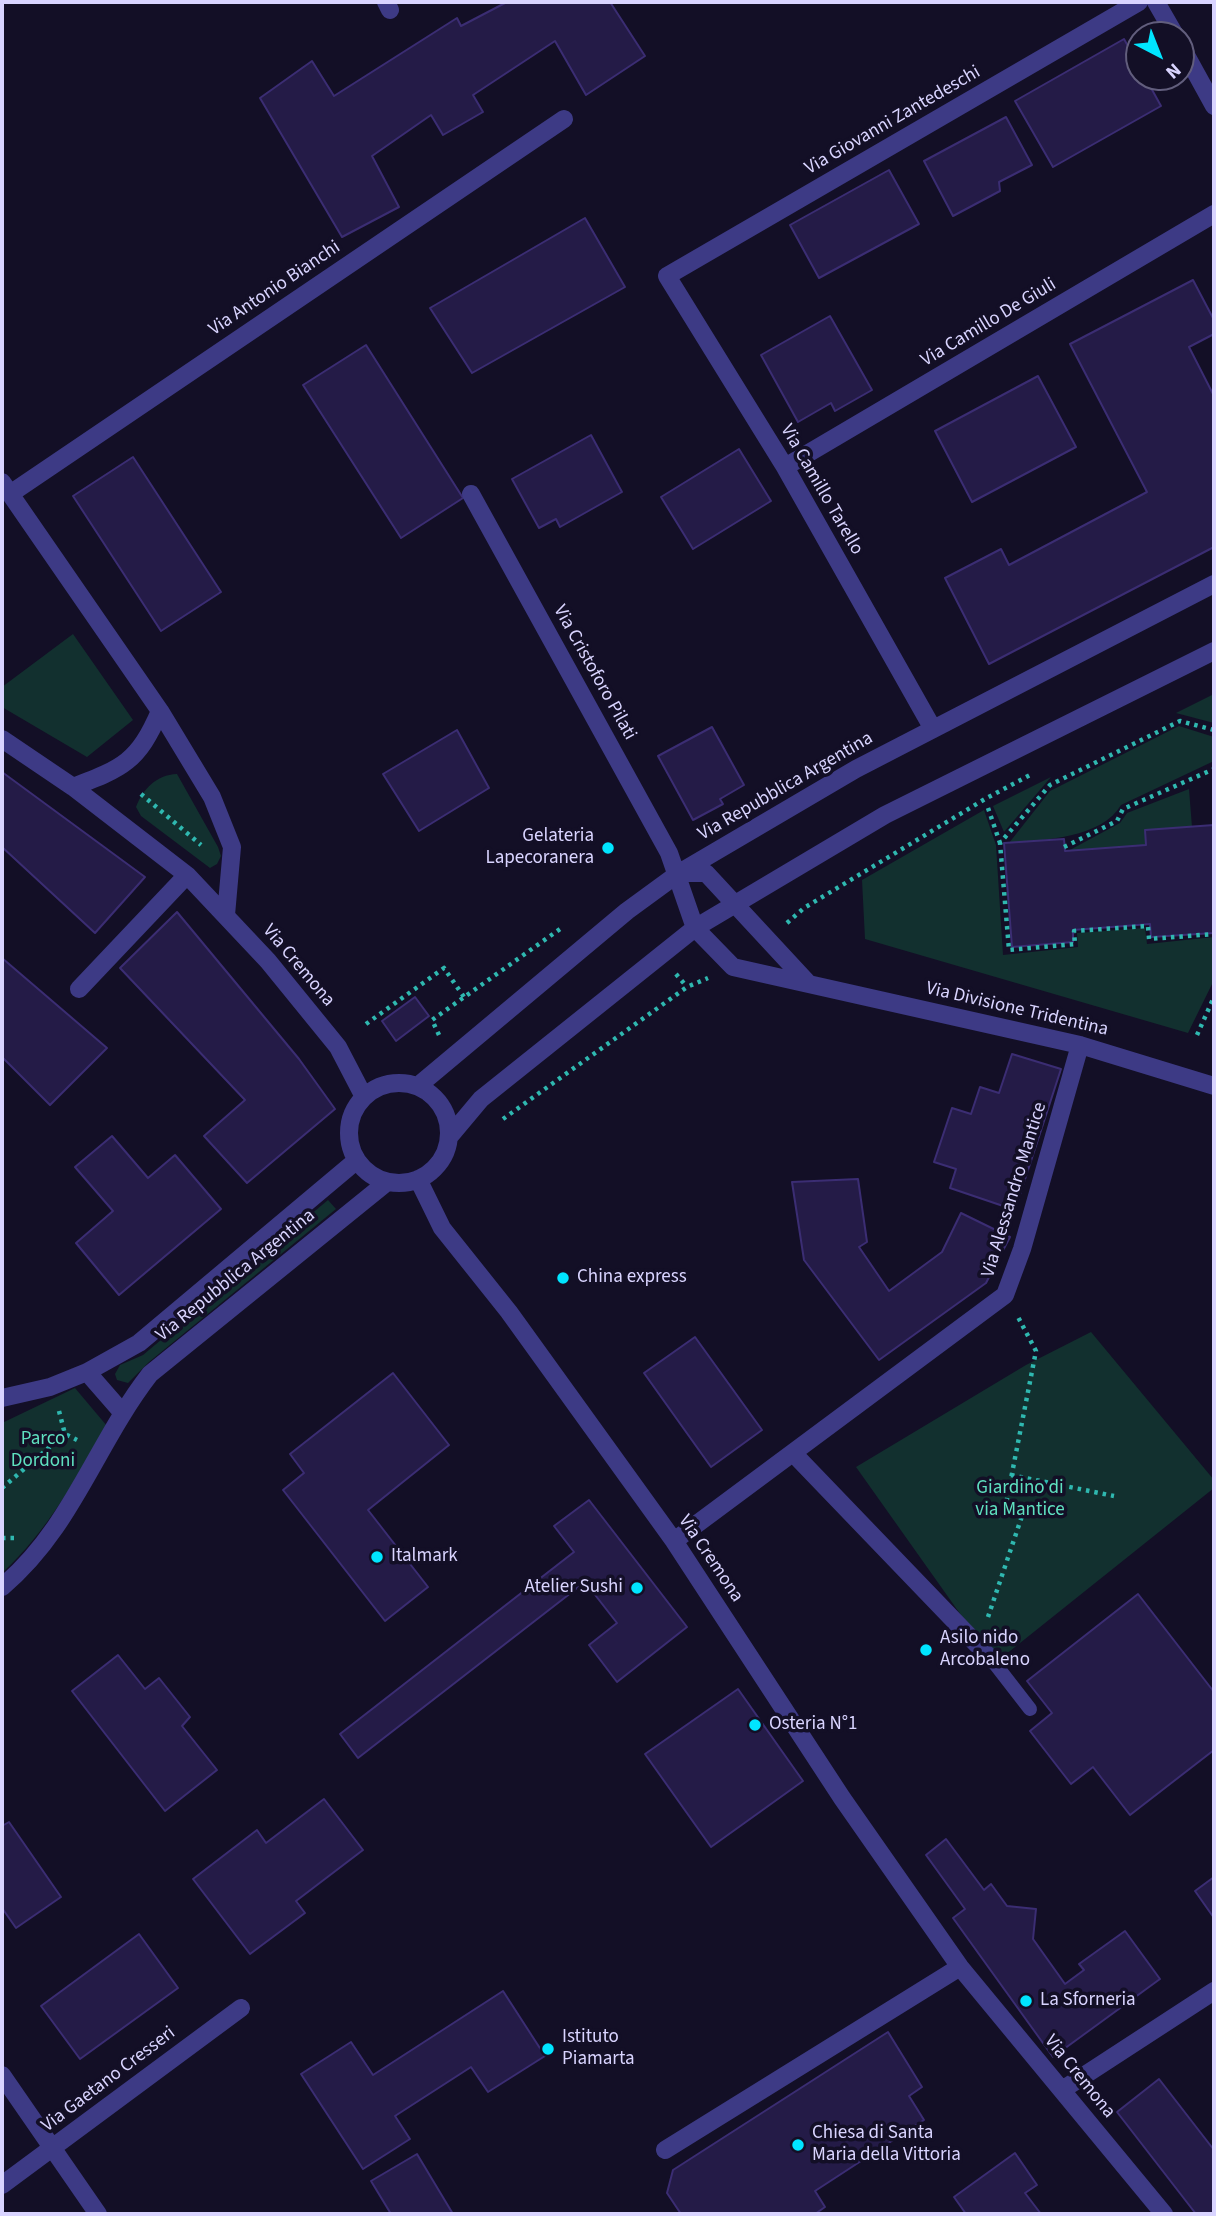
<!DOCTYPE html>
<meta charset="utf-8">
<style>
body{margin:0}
#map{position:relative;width:1216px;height:2216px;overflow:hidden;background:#130f26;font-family:"Source Sans 3",sans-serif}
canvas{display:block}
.frame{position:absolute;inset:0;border:4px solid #d9d4ff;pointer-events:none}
.north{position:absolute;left:1125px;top:21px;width:70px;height:70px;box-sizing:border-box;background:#130f26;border:2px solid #625e7d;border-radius:50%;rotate:138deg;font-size:19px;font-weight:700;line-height:28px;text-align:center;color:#d9d4ff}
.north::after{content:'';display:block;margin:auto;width:24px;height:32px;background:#00e5ff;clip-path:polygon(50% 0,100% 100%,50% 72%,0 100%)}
</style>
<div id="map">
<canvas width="1216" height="2216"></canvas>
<div class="frame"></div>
<div class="north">N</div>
</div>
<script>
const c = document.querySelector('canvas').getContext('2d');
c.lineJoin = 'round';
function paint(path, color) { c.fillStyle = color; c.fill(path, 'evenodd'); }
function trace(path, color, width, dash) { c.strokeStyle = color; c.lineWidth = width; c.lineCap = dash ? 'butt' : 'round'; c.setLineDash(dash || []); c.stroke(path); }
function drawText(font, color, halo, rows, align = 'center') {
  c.font = font + ' "Source Sans 3",sans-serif'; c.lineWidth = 7; c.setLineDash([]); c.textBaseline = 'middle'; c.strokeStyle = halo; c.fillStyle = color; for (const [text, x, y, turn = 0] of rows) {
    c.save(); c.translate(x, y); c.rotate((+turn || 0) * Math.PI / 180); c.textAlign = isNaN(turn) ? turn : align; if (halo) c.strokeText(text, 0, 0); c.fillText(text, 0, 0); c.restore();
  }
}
const green = new Path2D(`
 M73,634L133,720L87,757L2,707V687Z
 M1214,694V723L1176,713Z
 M1179,726L1214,737V761L1121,805C1102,838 1044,840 1009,843L1050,791Z
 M177,774L218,847L221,856L217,864L210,868L141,816L136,807C143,789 156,775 177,774Z
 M1051,777L1004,832L993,806Z
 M1189,789L1192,827L1145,830L1146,845L1068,851L1120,823L1127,813Z
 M984,810L996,845L1003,955L1078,947L1077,933L1145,928L1147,944L1214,937V980L1188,1033L865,939L862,880Z
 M328,1200L336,1209L149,1362L128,1383L117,1380L115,1374L120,1365L143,1355Z
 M1091,1332L1214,1480V1488L995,1663L856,1467L1026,1365Z
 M75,1388L107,1426C76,1478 47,1532 2,1573V1423Z`);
const building = new Path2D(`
 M507,2H610L645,56L586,95L555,41L473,95L483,112L443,135L431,115L372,156L399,207L342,237L260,98L312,61L334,96L457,18L461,26Z
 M1124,39L1139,66V77H1145L1161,106L1053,167L1015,101Z
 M1006,117L1032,165L999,182L1000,191L953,216L924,161Z
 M889,170L919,224L819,278L790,225Z
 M585,218L625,287L472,373L430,308Z
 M1193,280L1214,320V334L1189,347L1214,396V547L989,664L945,578L1001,549L1009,565L1147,492L1070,344Z
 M830,316L872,390L835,411L831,403L798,422L761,355Z
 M366,345L463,498L401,538L303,385Z
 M1038,376L1076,447L972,502L935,431Z
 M591,435L622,492L560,527L556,519L539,528L512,479Z
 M739,449L771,501L693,549L661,497Z
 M133,457L221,592L161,631L73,496Z
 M712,727L744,785L720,799L723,804L693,820L658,756Z
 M457,730L489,788L419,831L383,774Z
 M2,772L145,877L95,933L2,847Z
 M1214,825V933L1151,937L1150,924L1073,930V942L1012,947L1004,843L1064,839L1065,851L1146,845L1145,830Z
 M177,912L299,1059L335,1109L247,1183L204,1136L245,1100L120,968Z
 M2,958L107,1048L50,1105L2,1057Z
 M415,997L429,1016L396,1041L382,1021Z
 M1012,1054L1061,1069L1015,1210L950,1188L956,1169L934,1162L952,1108L971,1114L980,1087L999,1093Z
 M112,1136L148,1178L175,1155L221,1209L119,1295L76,1243L113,1211L75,1167Z
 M858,1179L867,1242L859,1247L889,1291L942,1252L961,1213L1010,1237L986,1283L879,1360L804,1260L792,1182Z
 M695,1337L762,1430L711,1467L644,1373Z
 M393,1373L449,1445L368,1510L428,1587L385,1621L283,1490L304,1473L290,1454Z
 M589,1500L687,1627L617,1682L589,1645L617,1623L585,1582L358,1758L340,1734L574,1552L554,1526Z
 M1138,1594L1214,1692V1750L1130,1815L1093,1767L1071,1784L1030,1731L1052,1713L1027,1681Z
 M118,1655L145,1689L159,1678L190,1717L182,1726L217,1770L165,1811L72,1691Z
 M738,1689L803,1781L711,1847L645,1754Z
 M324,1799L363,1850L296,1901L305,1913L250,1954L193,1879L257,1830L266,1843Z
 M9,1822L61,1897L16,1928L2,1908V1826Z
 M946,1839L984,1890L991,1884L1007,1906L1036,1909L1033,1939L1065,1984L1084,1970L1079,1964L1125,1931L1160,1979L1053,2057L953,1918L965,1909L926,1855Z
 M1214,1877V1918L1195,1891Z
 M139,1934L178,1988L80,2059L41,2006Z
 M503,1991L545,2056L488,2092L471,2067L395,2116L410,2139L363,2169L301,2074L351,2042L373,2075Z
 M888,2032L922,2087L909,2096L924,2120L815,2191L825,2207L815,2214H681L667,2193L673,2170Z
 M1159,2079L1214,2150V2214H1196L1117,2112Z
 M1015,2153L1037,2185L1025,2193L1041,2214H966L954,2197Z
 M417,2154L453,2214H391L371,2181Z`);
const path = new Path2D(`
 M1214,730L1180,721L1050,785L1000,843L1009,950L1075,944L1074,931L1148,926L1149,939L1214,934
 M141,794L201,845
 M988,808L1000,843
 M1064,847L1117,821L1123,809L1214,769
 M787,923L804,908L985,799L1030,775
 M676,974L687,987
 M366,1024L444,968L464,997
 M439,1035L432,1020L560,929
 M1197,1035L1214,997
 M503,1119L687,987L708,978
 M59,1411L65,1434L77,1440
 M1011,1475L1114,1496
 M2,1488L65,1434
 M2,1538H15
 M988,1617L1023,1513L1005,1509L1036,1351L1018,1317`);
const lane = new Path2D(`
 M992,1660L1030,1709`);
const street = new Path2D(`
 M386,2L390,10
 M1156,2L1175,35
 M1181,46L1214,106
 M785,467L1214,214
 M2,482L160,711L212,797L232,847L226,915
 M10,494L564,119
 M471,494L669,853L695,928L733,967L1080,1045L1214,1086
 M933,729L785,467L667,276L1139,2
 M2,739L73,787L187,875L268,961L338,1047L363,1095
 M73,787C123,768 138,762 160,711
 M681,873H706L808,983
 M79,989L187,875
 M349 1133a50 50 0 1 1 100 0a50 50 0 1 1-100 0Z
 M419,1085L627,911L679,873L856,769L1214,584
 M450,1136L481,1099L695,928L885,815L1214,651
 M418,1179L442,1228L509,1312L674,1541L842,1798L960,1967L1164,2214
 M87,1372L121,1411
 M2,1398L50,1387L87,1372L139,1343L357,1160
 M793,1453L992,1660
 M674,1541L1005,1295L1022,1249L1080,1045
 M2,1587C72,1528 95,1445 150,1374L386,1183
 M2,2075L98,2214
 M1062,2090L1214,1991
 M665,2150L960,1967
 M2,2185L241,2008`);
const markers = [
 [608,848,7,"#00e5ff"],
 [563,1278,7,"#00e5ff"],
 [377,1557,7,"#00e5ff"],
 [637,1588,7,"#00e5ff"],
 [926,1650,7,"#00e5ff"],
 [755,1725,7,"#00e5ff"],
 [1026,2001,7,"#00e5ff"],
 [548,2049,7,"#00e5ff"],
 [798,2145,7,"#00e5ff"]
];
const streetNames = [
 ["Via Giovanni Zantedeschi",893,121,-30],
 ["Via Antonio Bianchi",275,289,-34],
 ["Via Camillo De Giuli",989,323,-31],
 ["Via Camillo Tarello",821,490,60],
 ["Via Cristoforo Pilati",594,673,61],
 ["Via Repubblica Argentina",786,787,-30],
 ["Via Cremona",298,966,50],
 ["Via Divisione Tridentina",1017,1010,13],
 ["Via Alessandro Mantice",1015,1190,-73],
 ["Via Repubblica Argentina",236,1276,-39],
 ["Via Cremona",710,1559,56],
 ["Via Cremona",1079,2077,51],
 ["Via Gaetano Cresseri",109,2080,-37]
];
const poiNames = [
 ["Gelateria",594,837,"right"],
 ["Lapecoranera",594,859,"right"],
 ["China express",577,1278],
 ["Italmark",391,1557],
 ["Atelier Sushi",623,1588,"right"],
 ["Asilo nido",940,1639],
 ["Arcobaleno",940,1661],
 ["Osteria N°1",769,1725],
 ["La Sforneria",1040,2001],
 ["Istituto",562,2038],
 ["Piamarta",562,2060],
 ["Chiesa di Santa",812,2134],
 ["Maria della Vittoria",812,2156]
];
const parkNames = [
 ["Parco",43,1440],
 ["Dordoni",43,1462],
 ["Giardino di",1020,1489],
 ["via Mantice",1020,1511]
];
paint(green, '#12302f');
paint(building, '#241b47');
trace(building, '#3b2d73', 2);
trace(path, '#2fb8b0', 4.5, [3.5, 5]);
trace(lane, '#3d3a85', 14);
trace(street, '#3d3a85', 18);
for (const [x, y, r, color] of markers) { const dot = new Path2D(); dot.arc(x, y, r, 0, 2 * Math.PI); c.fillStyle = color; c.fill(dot); trace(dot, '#130f26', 2.5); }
drawText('19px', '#d9d4ff', '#130f26', streetNames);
drawText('19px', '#d9d4ff', '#130f26', poiNames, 'left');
drawText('19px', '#5fe0c0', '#130f26', parkNames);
</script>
